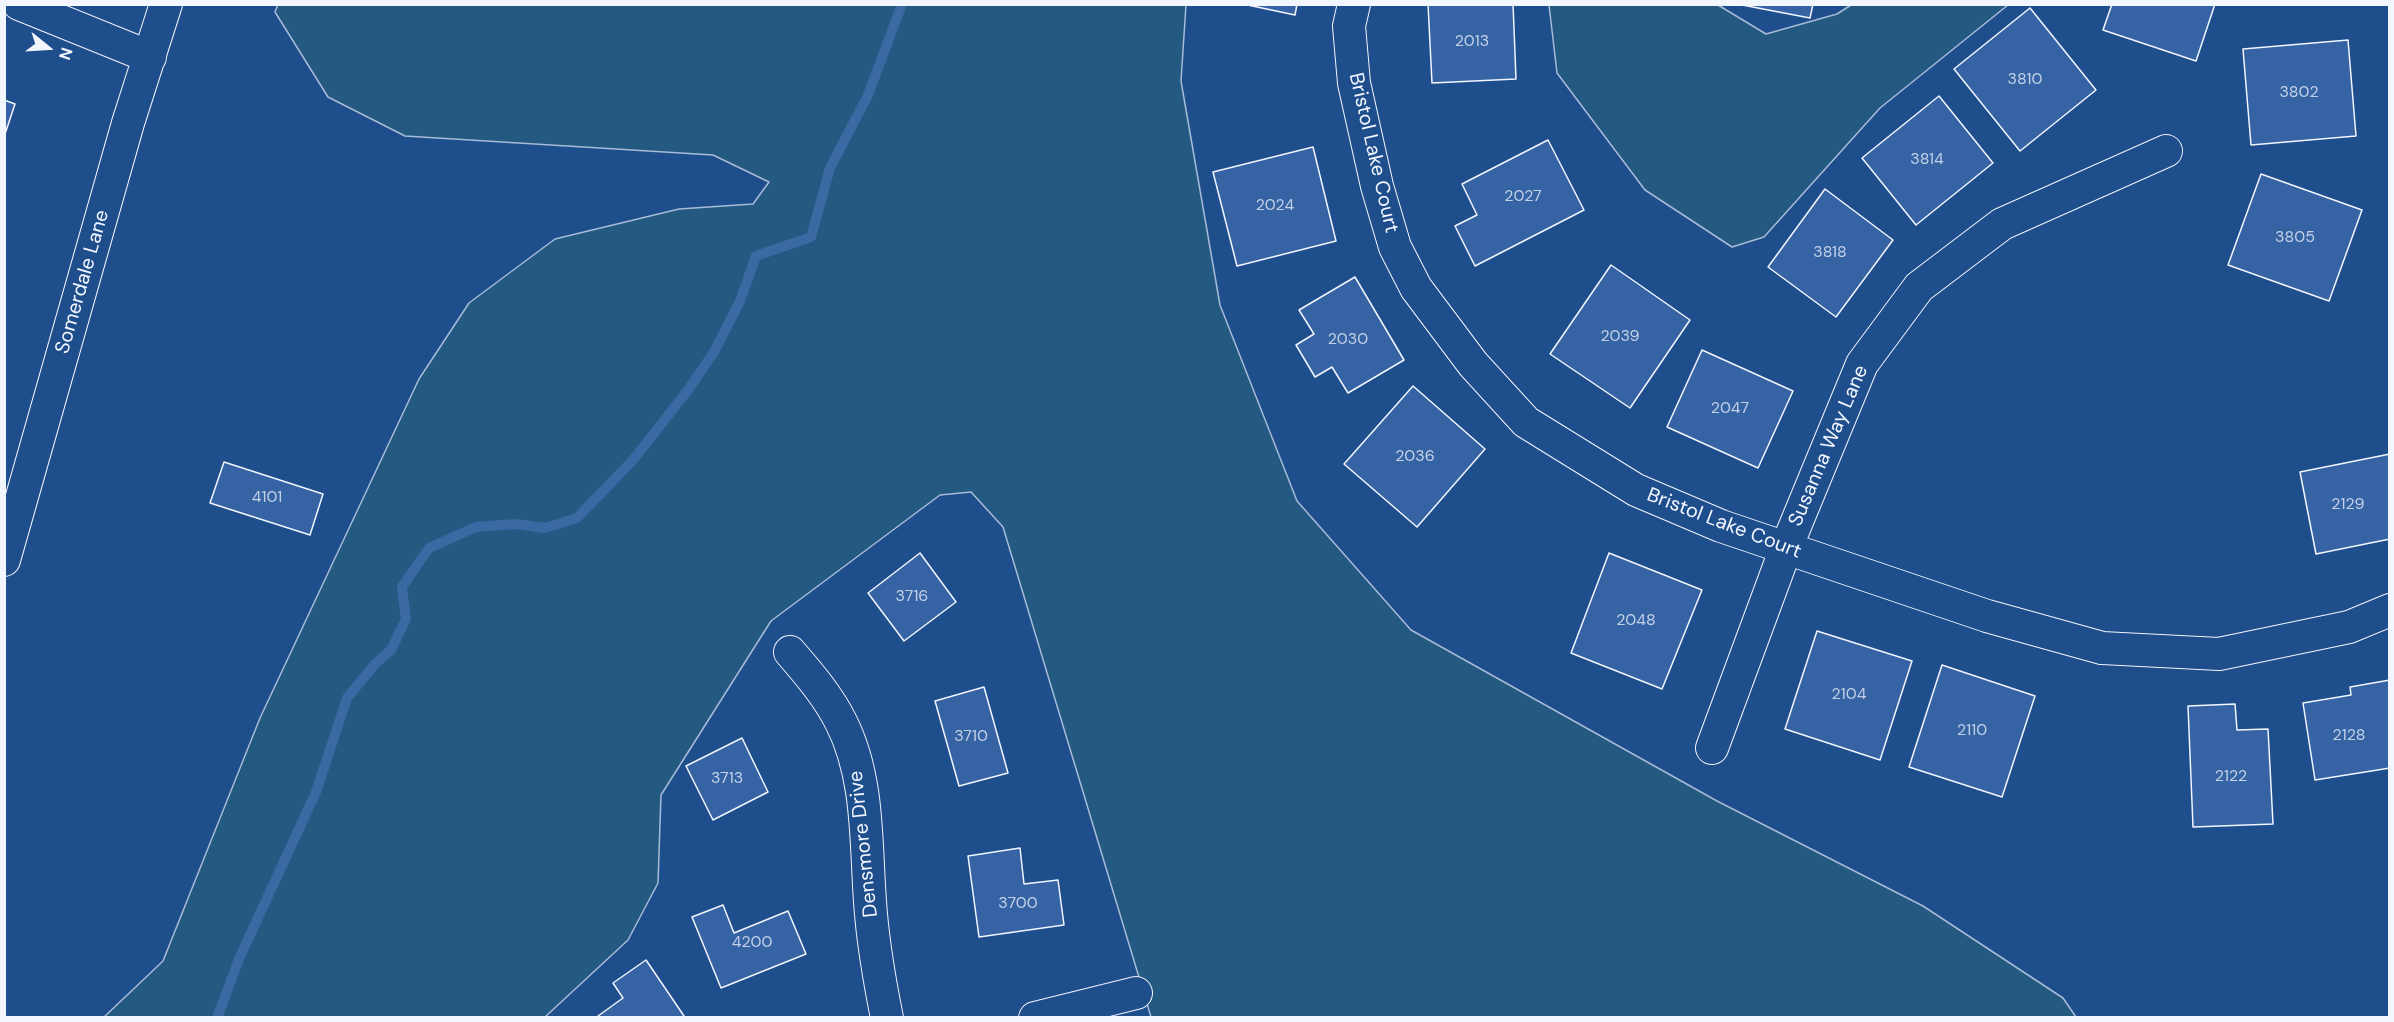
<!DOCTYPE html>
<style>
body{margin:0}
#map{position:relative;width:2394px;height:1022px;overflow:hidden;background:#1f4e8c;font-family:"DM Sans",sans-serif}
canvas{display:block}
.frame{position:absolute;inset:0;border:6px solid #f2f6ff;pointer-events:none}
.north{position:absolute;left:18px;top:18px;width:60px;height:60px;-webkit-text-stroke:4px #1f4e8c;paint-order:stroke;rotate:108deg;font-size:16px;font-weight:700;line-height:24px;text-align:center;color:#f2f6ff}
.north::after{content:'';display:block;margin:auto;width:21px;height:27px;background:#f2f6ff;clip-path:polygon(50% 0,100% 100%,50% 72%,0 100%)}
</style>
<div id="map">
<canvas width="2394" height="1022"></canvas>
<div class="frame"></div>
<div class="north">N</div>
</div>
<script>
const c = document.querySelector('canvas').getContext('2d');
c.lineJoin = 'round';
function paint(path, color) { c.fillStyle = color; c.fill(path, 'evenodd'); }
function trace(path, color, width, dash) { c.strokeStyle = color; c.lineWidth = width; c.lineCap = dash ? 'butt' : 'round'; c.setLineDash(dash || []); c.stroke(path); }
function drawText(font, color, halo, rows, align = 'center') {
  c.font = font + ' "DM Sans",sans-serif'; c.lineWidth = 4.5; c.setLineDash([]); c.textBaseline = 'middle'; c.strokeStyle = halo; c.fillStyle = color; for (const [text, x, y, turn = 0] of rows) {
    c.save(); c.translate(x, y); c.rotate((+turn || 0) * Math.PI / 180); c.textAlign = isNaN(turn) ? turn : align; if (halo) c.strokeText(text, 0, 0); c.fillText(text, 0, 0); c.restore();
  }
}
const green = new Path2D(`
 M278,4L1186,5L1181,81L1220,305L1297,501L1411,630L1717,801L1923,906L2063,998L2076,1017H1151L1003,527L971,492L940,495L771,621L661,795L658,883L628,940L545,1017L103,1018L163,961L260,718L419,379L469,303L555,239L679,209L753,204L769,182L713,155L405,136L328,97L275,12Z
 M1549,5H1718L1766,34L1837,14L1851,5H2008L1880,108L1764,237L1732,247L1645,190L1557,73Z`);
const stream = new Path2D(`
 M217,1018L239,959L316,792L347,698L375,664L391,650L406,619L402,587L429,548L476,527L515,524L545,528L577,518L633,460L688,390L714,352L740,301L756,256L811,237L830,168L868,95L902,4`);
const building = new Path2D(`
 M1243,4H1297L1295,15Z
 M1428,4H1513L1516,79L1432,83Z
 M1737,4H1813L1810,18Z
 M2112,4H2215L2196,61L2103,30Z
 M2030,8L2096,90L2020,151L1954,69Z
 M2348,40L2356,136L2251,145L2243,49Z
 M1939,96L1993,163L1916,225L1862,158Z
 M4,100L15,104L4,137Z
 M1548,140L1584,210L1475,266L1455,226L1477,215L1462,184Z
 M1313,147L1336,241L1237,266L1213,172Z
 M2261,174L2362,210L2329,301L2228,265Z
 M1825,189L1893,240L1836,317L1768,267Z
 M1611,265L1690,320L1630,408L1550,354Z
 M1355,277L1404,360L1348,393L1332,367L1315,377L1296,345L1314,334L1299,310Z
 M1702,350L1793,391L1758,468L1667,427Z
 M1413,386L1485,449L1417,527L1344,464Z
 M2390,454V539L2316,554L2300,472Z
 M224,462L323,494L310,535L210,503Z
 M920,553L956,602L904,641L868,593Z
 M1609,553L1702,590L1662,689L1571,653Z
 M1817,631L1912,661L1880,760L1785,729Z
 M1942,665L2035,696L2002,797L1909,767Z
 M2390,680V768L2315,780L2303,703L2351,695L2350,687Z
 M984,687L1008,773L959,786L935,701Z
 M2235,704L2237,730L2268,729L2273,824L2193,827L2188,706Z
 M742,738L768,792L713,820L686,766Z
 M1020,848L1024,884L1058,880L1064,925L979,937L968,856Z
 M723,905L734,933L788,911L806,954L721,988L692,917Z
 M646,960L684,1016L682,1018H599L598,1016L623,998L613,983Z`);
const minor = new Path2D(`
 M19,4L150,57
 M1354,4L1349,26L1354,83L1377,186L1395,247L1416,288L1473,364L1526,422L1636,490L1721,526L1987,616L2102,648L2219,654L2349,627L2390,610
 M4,560L128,123L166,4
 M790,652C809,674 828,696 841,722C871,781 865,850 871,914C874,949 880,983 887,1018
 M1712,748L1786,548L1862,364L1919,287L2002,224L2166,151
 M1035,1018L1136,993`);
const numberNames = [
 ["2013",1472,42],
 ["3810",2025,80],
 ["3802",2299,93],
 ["3814",1927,160],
 ["2027",1523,197],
 ["2024",1275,206],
 ["3805",2295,238],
 ["3818",1830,253],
 ["2039",1620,337],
 ["2030",1348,340],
 ["2047",1730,409],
 ["2036",1415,457],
 ["4101",267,498],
 ["2129",2348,505],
 ["3716",912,597],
 ["2048",1636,621],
 ["2104",1849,695],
 ["2110",1972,731],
 ["2128",2349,736],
 ["3710",971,737],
 ["2122",2231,777],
 ["3713",727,779],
 ["3700",1018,904],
 ["4200",752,943]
];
const streetNames = [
 ["Bristol Lake Court",1373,153,77],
 ["Somerdale Lane",83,282,-74],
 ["Susanna Way Lane",1829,446,-67],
 ["Bristol Lake Court",1724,524,21],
 ["Densmore Drive",864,844,-96]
];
paint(green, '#245a82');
trace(green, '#a8bbd7', 1.5);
trace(stream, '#3b69a3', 10);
paint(building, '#3563a3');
trace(building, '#f2f6ff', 1.5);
trace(minor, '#f2f6ff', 34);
trace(minor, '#1f4e8c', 32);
drawText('16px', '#c3d1e8', null, numberNames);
drawText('20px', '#f2f6ff', '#1f4e8c', streetNames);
</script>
